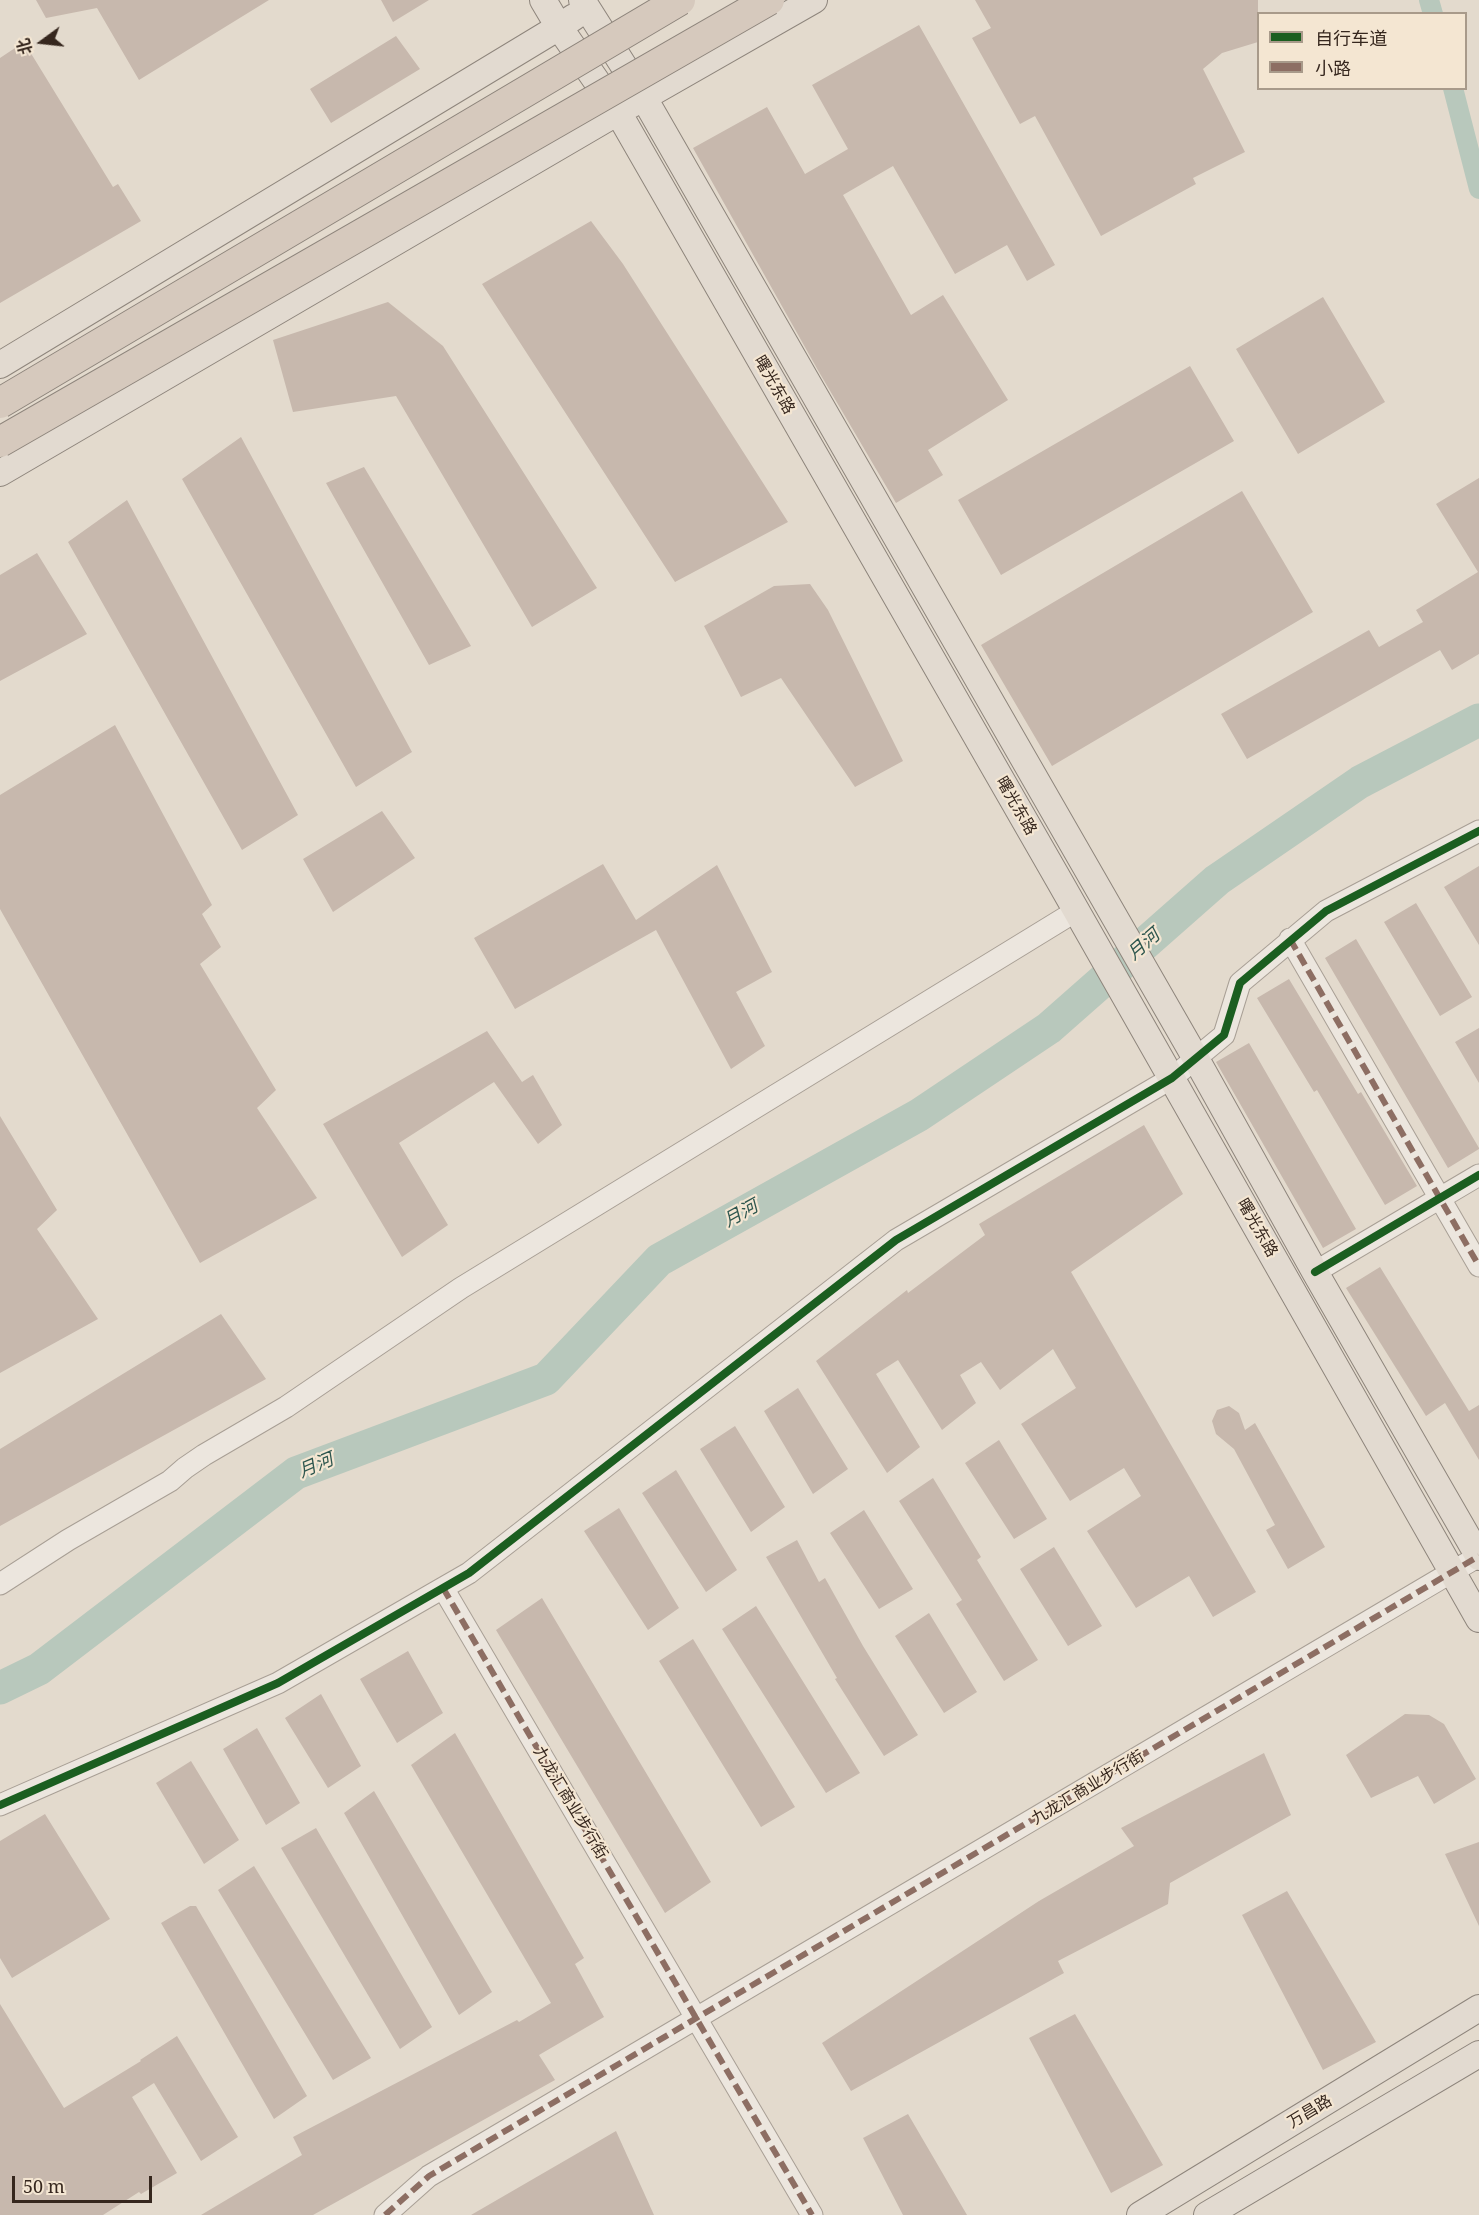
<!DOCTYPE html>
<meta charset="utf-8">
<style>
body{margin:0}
#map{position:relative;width:1479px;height:2215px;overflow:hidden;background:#e3dacd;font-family:"Noto Serif","Noto Sans SC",serif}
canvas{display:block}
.legend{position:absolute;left:1257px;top:12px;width:210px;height:78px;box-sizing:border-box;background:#f4e6d2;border:2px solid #a89a8a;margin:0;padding:8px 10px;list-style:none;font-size:18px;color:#36271e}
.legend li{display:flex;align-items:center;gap:12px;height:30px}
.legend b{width:30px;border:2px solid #a89a8a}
.north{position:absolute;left:12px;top:12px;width:60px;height:60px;-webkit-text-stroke:4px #f4e6d2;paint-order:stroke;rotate:255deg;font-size:16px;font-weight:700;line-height:24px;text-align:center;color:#36271e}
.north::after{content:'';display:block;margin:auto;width:21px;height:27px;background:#36271e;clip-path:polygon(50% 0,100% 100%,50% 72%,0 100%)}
.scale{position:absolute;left:12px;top:2176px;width:140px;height:27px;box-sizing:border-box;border:3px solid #36271e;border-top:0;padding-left:8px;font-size:18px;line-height:21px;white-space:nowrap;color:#36271e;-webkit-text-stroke:4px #f4e6d2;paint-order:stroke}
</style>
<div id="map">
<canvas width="1479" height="2215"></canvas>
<ul class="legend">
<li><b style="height:8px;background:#1b5e20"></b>自行车道</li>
<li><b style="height:8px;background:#8d6e63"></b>小路</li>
</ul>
<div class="north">北</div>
<div class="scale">50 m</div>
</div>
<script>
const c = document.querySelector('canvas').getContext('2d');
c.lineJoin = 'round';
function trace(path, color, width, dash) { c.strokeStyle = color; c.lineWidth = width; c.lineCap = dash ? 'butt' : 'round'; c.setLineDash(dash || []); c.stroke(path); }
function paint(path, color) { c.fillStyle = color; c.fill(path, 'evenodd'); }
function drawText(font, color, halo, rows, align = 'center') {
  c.font = font + ' "Noto Serif","Noto Sans SC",serif'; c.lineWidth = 4.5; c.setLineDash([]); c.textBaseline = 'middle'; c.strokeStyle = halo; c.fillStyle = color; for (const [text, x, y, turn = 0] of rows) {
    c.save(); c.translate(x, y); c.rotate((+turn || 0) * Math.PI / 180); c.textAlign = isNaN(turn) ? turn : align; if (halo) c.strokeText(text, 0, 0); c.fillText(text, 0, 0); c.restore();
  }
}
const canal = new Path2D(`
 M1429,0L1433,14
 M1453,88L1479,189`);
const river = new Path2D(`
 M0,1688L39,1669L296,1473L546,1379L659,1260L919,1115L1049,1028L1217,880L1360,782L1479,720`);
const building = new Path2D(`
 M36,0H269L139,80L97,8L46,18Z
 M381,0H429L393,22Z
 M975,0H1258V42L1222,53L1203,69L1245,152L1193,178L1196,184L1101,236L1035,116L1020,124L972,38L991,28Z
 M919,25L1055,265L1027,281L1007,245L955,274L893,166L843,195L911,315L943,295L1008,400L928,450L943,475L896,503L819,372L693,148L767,107L805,174L848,149L812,85Z
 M396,36L420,69L331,123L310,89Z
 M24,42L113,187L118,184L141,221L0,303V58Z
 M591,221L623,264L788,522L675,582L482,284Z
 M1323,297L1385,402L1298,454L1236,349Z
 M388,302L443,346L597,588L532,627L396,396L293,412L273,340Z
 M1190,366L1234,441L1001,575L958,500Z
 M241,437L412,752L356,787L182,479Z
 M364,467L471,646L429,665L326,483Z
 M1479,478V654L1452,670L1440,650L1247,759L1221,714L1369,630L1379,647L1423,622L1416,610L1478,572L1436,504Z
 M1242,491L1313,612L1052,766L981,645Z
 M127,500L298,815L242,850L68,542Z
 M37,553L87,634L0,681V575Z
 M810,584L828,610L903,761L855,787L781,678L741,697L704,626L774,586Z
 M115,725L212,905L202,914L221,947L200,964L276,1090L257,1108L317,1198L200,1263L0,909V795Z
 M382,811L415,858L333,912L303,859Z
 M603,864L636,920L717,865L772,972L736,992L765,1046L731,1069L656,930L515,1009L474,938Z
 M1479,866V945L1444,887Z
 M1416,903L1472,997L1440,1016L1384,922Z
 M1356,939L1479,1148V1149L1448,1168L1325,958Z
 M1289,979L1358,1094L1361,1092L1417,1186L1385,1205L1317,1090L1314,1092L1257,998Z
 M1479,1028V1083L1455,1042Z
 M487,1031L522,1082L533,1075L562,1125L538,1144L494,1082L399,1143L448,1225L402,1257L323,1124Z
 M1249,1043L1356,1229L1323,1248L1216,1062Z
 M0,1116L57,1210L37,1229L98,1319L0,1373Z
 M1144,1125L1183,1194L1071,1272L1256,1592L1213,1617L1189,1576L1136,1608L1087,1531L1141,1496L1124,1468L1070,1501L1021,1424L1076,1388L1053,1349L1000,1390L981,1362L960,1375L976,1403L942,1430L898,1360L876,1374L920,1447L887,1473L816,1361L907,1290L908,1293L985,1235L979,1224Z
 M1380,1267L1469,1411L1479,1405V1460L1445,1403L1426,1416L1346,1288Z
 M221,1314L266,1379L0,1526V1449Z
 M798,1388L848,1469L813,1494L764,1411Z
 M1229,1406L1239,1413L1245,1430L1255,1423L1325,1547L1288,1569L1266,1530L1275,1525L1234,1449L1216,1434L1212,1421L1217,1410Z
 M735,1426L785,1507L751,1532L700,1449Z
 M999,1440L1047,1519L1014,1539L965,1463Z
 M676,1470L737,1570L706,1592L642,1493Z
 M933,1478L981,1557L977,1560L1038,1660L1004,1681L956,1604L962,1600L899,1501Z
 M619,1508L679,1608L648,1630L584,1531Z
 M864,1510L913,1589L879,1609L830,1533Z
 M797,1540L819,1582L825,1578L863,1646L918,1735L884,1756L835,1679L837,1678L766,1557Z
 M1054,1547L1102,1626L1068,1646L1020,1569Z
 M542,1598L711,1882L665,1913L496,1630Z
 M756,1606L860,1773L826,1793L722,1629Z
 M929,1613L977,1692L944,1713L895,1636Z
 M693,1639L795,1807L761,1827L659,1661Z
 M408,1651L443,1713L397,1743L360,1679Z
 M321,1694L361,1766L328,1788L285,1718Z
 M1405,1714L1429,1715L1444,1724L1476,1779L1434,1804L1418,1776L1371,1798L1346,1755Z
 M257,1728L300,1803L266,1825L223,1749Z
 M455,1733L584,1958L575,1964L604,2017L539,2055L555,2080L313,2215H201L302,2155L293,2137L517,2020L519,2022L551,2003L411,1765Z
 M1264,1753L1291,1815L1170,1883L1168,1904L1058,1961L1064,1973L851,2091L822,2043L1039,1901L1134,1846L1121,1828Z
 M191,1761L239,1840L204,1864L156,1783Z
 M374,1791L492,1992L459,2015L344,1813Z
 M45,1814L110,1919L12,1978L0,1958V1841Z
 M316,1828L432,2027L400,2049L281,1848Z
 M1479,1842V1926L1445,1854Z
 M254,1866L371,2058L333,2080L218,1890Z
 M1287,1891L1376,2042L1323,2070L1242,1915Z
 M190,1906H196L307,2096L274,2119L161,1923Z
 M0,2004L64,2108L141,2061L140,2060L177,2036L238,2137L201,2161L154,2083L132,2097L177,2173L141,2194L139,2192L103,2215H0Z
 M1075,2014L1163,2165L1111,2193L1029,2038Z
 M908,2114L967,2215H903L863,2138Z
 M616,2131L654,2215H471Z`);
const minor = new Path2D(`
 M1290,939L1479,1266
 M1315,1272L1479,1175
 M0,1584L68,1540L170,1481L185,1468L204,1455L286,1407L461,1288L1076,911
 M443,1588L812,2215
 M0,1805L278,1683L469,1573L896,1240L1172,1078L1224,1035L1240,983L1326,911L1479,831
 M385,2215L429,2176L1479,1556`);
const major = new Path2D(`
 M543,0L559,27L618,112L1060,882L1479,1619
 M582,0L644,98L1195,1057L1315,1272L1479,1557
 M0,365L559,27L574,17
 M0,473L618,112L814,0
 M1140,2215L1479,2008
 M1207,2215L1479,2054`);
const highwayBridge = new Path2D(`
 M0,403L680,0
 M0,442L769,0`);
const quiet = new Path2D(`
 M1290,939L1479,1266
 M443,1588L812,2215
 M385,2215L429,2176L1479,1556`);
const cycleway = new Path2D(`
 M1315,1272L1479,1175
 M0,1805L278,1683L469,1573L896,1240L1172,1078L1224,1035L1240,983L1326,911L1479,831`);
const streetNames = [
 ["曙光东路",774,385,60],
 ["曙光东路",1016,806,60],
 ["曙光东路",1257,1228,60],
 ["九龙汇商业步行街",1088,1788,-31],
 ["九龙汇商业步行街",570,1803,59],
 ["万昌路",1310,2112,-31]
];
const waterNames = [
 ["月河",1144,945,-41],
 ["月河",741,1214,-29],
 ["月河",316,1466,-23]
];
trace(canal, '#b8c8bc', 20);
trace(river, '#b8c8bc', 33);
paint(building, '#c7b8ad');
trace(minor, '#a89f95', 23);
trace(major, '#8e857c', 28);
trace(minor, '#ece6de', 21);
trace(major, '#e2dad0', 26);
trace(highwayBridge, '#8e857c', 32, []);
trace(highwayBridge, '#d6c9bd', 30);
trace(quiet, '#8d6e63', 6, [12, 6]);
trace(cycleway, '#1b5e20', 8);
drawText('16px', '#36271e', '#f4e6d2', streetNames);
drawText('italic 18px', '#2d564e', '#f4e6d2', waterNames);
</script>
